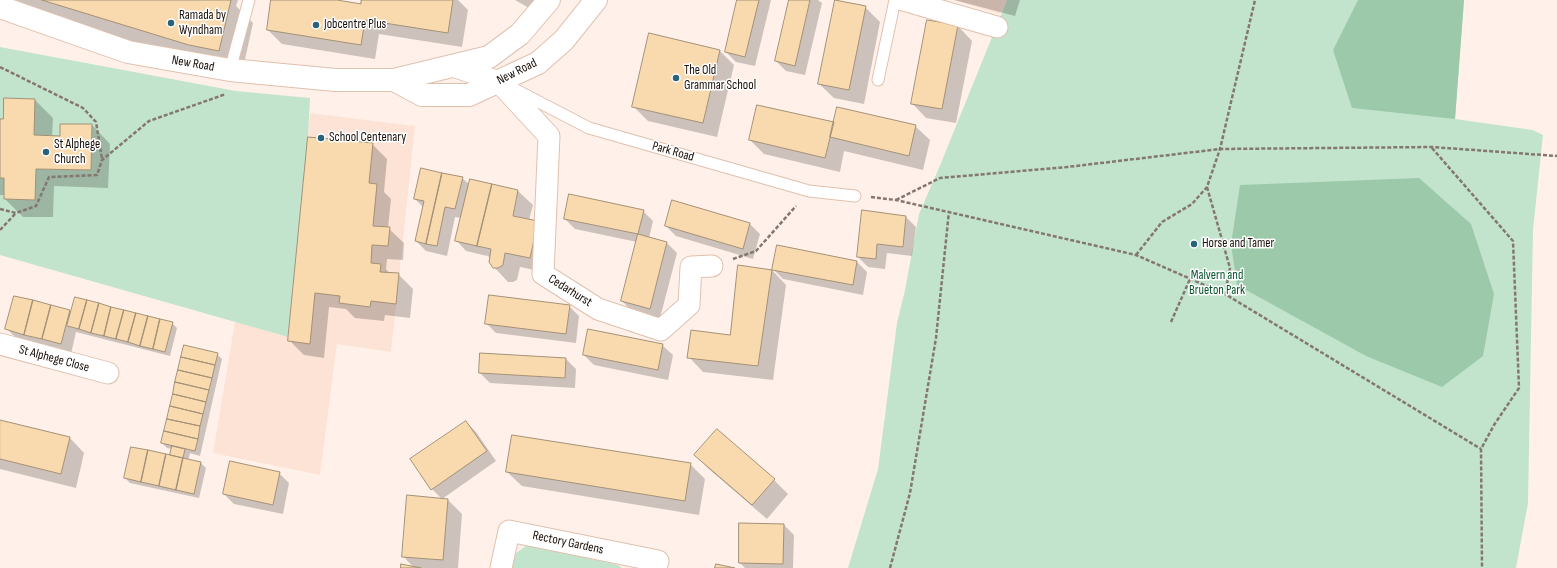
<!DOCTYPE html>
<style>
body{margin:0}
canvas{display:block;background:#fff1ea}
</style>
<canvas width="1557" height="568"></canvas>
<script>
const c = document.querySelector('canvas').getContext('2d');
c.lineJoin = 'round';
function paint(path, color) { c.fillStyle = color; c.fill(path, 'evenodd'); }
function trace(path, color, width, dash) { c.strokeStyle = color; c.lineWidth = width; c.lineCap = dash ? 'butt' : 'round'; c.setLineDash(dash || []); c.stroke(path); }
function drawText(font, color, halo, rows, align = 'center') {
  c.font = font + ' "Sofia Sans Condensed",sans-serif'; c.lineWidth = 3; c.setLineDash([]); c.textBaseline = 'middle'; c.strokeStyle = halo; c.fillStyle = color; for (const [text, x, y, turn = 0] of rows) {
    c.save(); c.translate(x, y); c.rotate((+turn || 0) * Math.PI / 180); c.textAlign = isNaN(turn) ? turn : align; if (halo) c.strokeText(text, 0, 0); c.fillText(text, 0, 0); c.restore();
  }
}
const built = new Path2D(`
 M953,0H1007L1000,14Z
 M310,113L415,126L391,352L337,344L320,475L213,453L235,322L289,337Z`);
const green = new Path2D(`
 M1007,0H1464L1455,119L1533,130L1543,135L1533,230L1528,503L1516,568H848L878,469L897,323L905,290L919,214L941,163Z
 M0,47L236,91L310,98L308,137L288,337L0,255Z
 M526,546L538,547L618,565L622,568H506L509,558Z`);
const forest = new Path2D(`
 M1358,0H1464L1455,119L1352,108L1333,50Z
 M1419,178L1471,224L1494,294L1483,356L1442,387L1366,356L1237,285L1231,244L1240,185Z`);
const shadow = new Path2D(`
 M14,0H238L236,6L253,23L242,73L213,68L49,17Z
 M272,0H330L362,5V0H458L468,10L462,47L379,34L375,59L282,44L268,30Z
 M515,0H544L536,12Z
 M738,0H771L755,66L736,62L726,52Z
 M790,0H818L822,3L805,75L786,71L776,61Z
 M954,0H1020L1015,16Z
 M865,7L880,22L864,104L834,98L819,84Z
 M958,26L972,41L956,123L926,118L912,103Z
 M719,50L734,65L717,137L648,121L633,106Z
 M35,100L53,118L52,137H61L92,125L110,144L108,188L54,186L53,217H23L5,199V195H0V120H4Z
 M834,123L915,126L930,140L923,170L844,151L840,172L764,154L750,140Z
 M372,144L387,159L384,192L391,199L388,228L404,243L403,260L387,259L386,269L390,274H398L413,289L410,318L385,315L384,321L355,318L346,309L329,307L324,358L304,355L290,341Z
 M462,178L470,185H492L518,191L533,205L529,220L544,272L520,267L517,280L513,282H508L494,267L490,258L487,255V256L466,251L456,240L462,218L455,217L447,256L426,251L416,241L423,207L415,199Z
 M673,201L750,224L760,234L753,259L676,236L666,226Z
 M643,211L653,221L649,238L666,242L677,253L660,318L632,311L622,301L637,242L575,229L565,219Z
 M905,216L916,227L912,256L887,253L885,269L868,267L858,257Z
 M778,246L857,262L867,272L863,295L783,279L773,269Z
 M772,270L786,285L773,380L703,372L689,357L731,336Z
 M569,306L579,316L576,343L496,333L486,323Z
 M69,311L71,313L172,323L177,328L170,356L76,332L71,354L17,339L7,329Z
 M662,345L673,355L668,380L594,365L584,355Z
 M217,354L222,359L200,456L190,453L188,461L201,463L206,468L199,498L130,483L125,478L170,456L172,449L167,448L162,443Z
 M566,359L576,369L575,388L490,383L480,373Z
 M0,421L70,438L84,453L76,488L0,469Z
 M466,422L476,432L496,461L442,499L432,489Z
 M695,455L774,480L788,494L767,519L710,470Z
 M690,464L705,479L699,515L522,486L507,472Z
 M279,473L289,483L283,514L234,504L224,494Z
 M448,500L462,514L458,568H402H414L403,556Z
 M784,525L794,535L793,568H745L740,563Z`);
const building = new Path2D(`
 M42,0H231L219,51L189,45Z
 M271,0H337L361,4V0H453L448,33L365,20L361,45L267,30Z
 M737,0H759L745,57L725,52Z
 M789,0H810L795,66L775,61Z
 M835,0L866,6L849,90L818,84Z
 M927,20L958,25L942,109L911,104Z
 M649,33L720,50L703,123L632,107Z
 M4,98L35,99L34,135L60,136V124H92L91,170L36,169L35,200L4,199V178H0V119H3Z
 M757,105L834,122L825,158L749,140Z
 M837,107L916,125L909,156L830,137Z
 M308,137L373,143L369,183L377,184L373,226L390,227L388,246L372,245L371,263L381,264L380,272L399,273L396,304L371,301L370,307L339,303L340,296L315,293L310,344L288,341Z
 M421,168L442,173L426,244L415,241L424,201L414,199Z
 M442,173L463,177L455,209L445,207L437,246L426,244Z
 M470,179L492,184L477,246L455,241Z
 M492,184L518,190L513,216L538,221L530,258L505,253L503,265L498,268H493L489,262L491,249L477,246Z
 M569,194L644,210L638,234L564,219Z
 M672,200L750,223L743,249L665,226Z
 M862,210L906,216L903,247L877,244L876,259L857,257Z
 M638,234L667,242L650,309L621,301Z
 M777,245L857,261L853,285L772,270Z
 M738,265L772,270L758,366L687,358L691,330L730,335Z
 M489,295L570,305L566,334L485,324Z
 M14,296L33,300L24,335L5,329Z
 M75,297L87,300L79,329L67,326Z
 M33,300L51,305L42,339L24,335Z
 M87,300L99,303L91,333L79,329Z
 M99,303L111,307L104,336L91,333Z
 M51,305L70,310L61,344L42,339Z
 M111,307L124,310L116,339L104,336Z
 M124,310L136,313L128,342L116,339Z
 M136,313L148,316L140,346L128,342Z
 M148,316L160,319L153,349L140,346Z
 M160,319L173,322L165,352L153,349Z
 M588,329L663,344L658,370L583,355Z
 M184,345L218,353L215,365L181,357Z
 M480,353L566,358L565,378L479,373Z
 M181,357L215,365L212,378L178,370Z
 M178,370L212,378L209,390L175,382Z
 M175,382L209,390L206,402L173,394Z
 M173,394L206,402L203,414L170,406Z
 M170,406L203,414L200,426L167,419Z
 M167,419L200,426L198,439L164,431Z
 M0,420L70,437L61,474L0,459Z
 M466,421L487,451L431,490L410,459Z
 M717,429L775,479L752,505L694,455Z
 M164,431L198,439L195,451L161,443Z
 M512,435L691,463L685,501L506,472Z
 M172,446L185,449L183,458L170,455Z
 M131,447L148,450L141,482L124,478Z
 M148,450L166,454L159,486L141,482Z
 M166,454L183,458L176,490L159,486Z
 M183,458L201,462L194,494L176,490Z
 M230,461L280,472L273,505L223,494Z
 M407,495L448,499L443,560L402,557Z
 M739,523L784,524L783,564L739,563Z
 M401,564L421,568H401Z
 M716,564L735,568H715Z`);
const path = new Path2D(`
 M0,67L83,108L96,122L102,159
 M1432,148L1513,241L1519,388L1494,425L1481,449L1482,568
 M1207,187L1230,268L1225,294
 M871,197L896,200L1136,255L1225,294L1481,449
 M896,200L940,178L1067,167L1220,149L1432,147L1557,156
 M0,209L16,213L36,206L49,177L97,175L102,160L149,121L226,94
 M0,230L16,213
 M1136,255L1162,222L1192,204L1207,187L1220,149L1255,0
 M733,259L756,251L796,206
 M1171,322L1190,279
 M890,568L910,493L936,338L949,211`);
const service = new Path2D(`
 M230,70L249,0
 M878,80L895,0
 M514,89L589,128L809,191L855,196`);
const minor = new Path2D(`
 M903,0L997,27
 M453,66L499,82L549,136L543,274L598,309L661,330L689,305L691,267L712,266
 M0,344L108,373
 M501,568L509,531L658,561L656,568`);
const tertiary = new Path2D(`
 M0,7L128,52L230,70L335,80H394L489,57L520,34L549,0
 M394,80L422,95H469L538,63L564,40L596,0`);
const markers = [
 [171,23,4,"#28627b"],
 [316,25,4,"#28627b"],
 [676,78,4,"#28627b"],
 [321,138,4,"#28627b"],
 [46,152,4,"#28627b"],
 [1194,244,4,"#28627b"]
];
const poiNames = [
 ["Ramada by",179,16],
 ["Wyndham",179,31],
 ["Jobcentre Plus",324,25],
 ["The Old",684,71],
 ["Grammar School",684,86],
 ["School Centenary",329,138],
 ["St Alphege",54,145],
 ["Church",54,160],
 ["Horse and Tamer",1202,244]
];
const streetNames = [
 ["New Road",193,64,10],
 ["New Road",517,72,-27],
 ["Park Road",673,152,16],
 ["Cedarhurst",570,291,32],
 ["St Alphege Close",54,359,15],
 ["Rectory Gardens",568,543,12]
];
const parkNames = [
 ["Malvern and",1217,276],
 ["Brueton Park",1217,291]
];
paint(built, '#fce3d5');
paint(green, '#c3e4cc');
paint(forest, '#9cc9a9');
paint(shadow, '#0003');
paint(building, '#f9daaf');
trace(building, '#a49176', 1);
trace(service, '#e0c0ad', 13);
trace(minor, '#e0c0ad', 23);
trace(tertiary, '#e0c0ad', 24);
trace(path, '#837770', 2.5, [4, 2]);
trace(service, '#fff', 11);
trace(minor, '#fff', 21);
trace(tertiary, '#fff', 22);
for (const [x, y, r, color] of markers) { const dot = new Path2D(); dot.arc(x, y, r, 0, 2 * Math.PI); c.fillStyle = color; c.fill(dot); trace(dot, '#fff', 1.5); }
drawText('13px', '#180e07', '#fff', poiNames, 'left');
drawText('13px', '#180e07', '#fff', streetNames);
drawText('13px', '#08542d', '#fff', parkNames);
</script>
